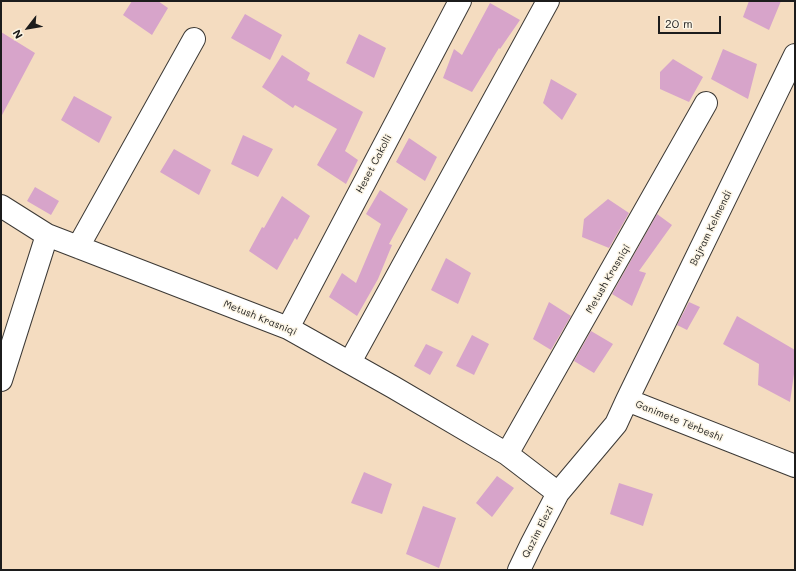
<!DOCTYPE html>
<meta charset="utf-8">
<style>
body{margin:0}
#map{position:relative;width:796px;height:571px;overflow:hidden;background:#f4dcc0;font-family:Mali,sans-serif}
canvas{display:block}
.frame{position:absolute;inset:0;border:2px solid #1c1c1c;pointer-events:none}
.north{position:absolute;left:8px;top:8px;width:40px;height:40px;-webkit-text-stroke:3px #fcf5e5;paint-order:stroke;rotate:239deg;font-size:11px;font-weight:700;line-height:16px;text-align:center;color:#1c1c1c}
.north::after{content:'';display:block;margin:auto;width:14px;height:18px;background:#1c1c1c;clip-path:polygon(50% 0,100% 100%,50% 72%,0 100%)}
.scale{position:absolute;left:658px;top:16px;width:63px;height:18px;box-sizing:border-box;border:2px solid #1c1c1c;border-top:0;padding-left:5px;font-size:12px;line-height:14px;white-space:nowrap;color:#1c1c1c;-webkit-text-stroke:3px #fcf5e5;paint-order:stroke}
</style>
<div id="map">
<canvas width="796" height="571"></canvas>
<div class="frame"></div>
<div class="north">N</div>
<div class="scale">20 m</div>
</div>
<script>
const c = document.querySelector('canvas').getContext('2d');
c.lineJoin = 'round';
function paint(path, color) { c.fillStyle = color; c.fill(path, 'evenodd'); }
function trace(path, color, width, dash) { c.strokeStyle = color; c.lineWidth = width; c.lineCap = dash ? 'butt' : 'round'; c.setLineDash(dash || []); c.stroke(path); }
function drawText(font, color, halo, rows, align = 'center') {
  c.font = font + ' Mali,sans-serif'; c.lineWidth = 3; c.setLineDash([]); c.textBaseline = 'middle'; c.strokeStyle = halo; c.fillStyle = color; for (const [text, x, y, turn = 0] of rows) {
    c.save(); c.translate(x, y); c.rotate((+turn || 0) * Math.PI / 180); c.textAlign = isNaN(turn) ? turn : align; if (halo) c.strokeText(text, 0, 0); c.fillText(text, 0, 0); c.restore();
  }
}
const building = new Path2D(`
 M132,1H158L168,8L152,35L123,15Z
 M749,1H781L769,30L743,17Z
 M490,3L520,20L500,49L499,48L472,92L443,78L454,49L462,55Z
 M245,14L282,35L270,60L231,38Z
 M1,32L35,53L1,117Z
 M359,34L386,48L374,78L346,63Z
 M723,49L757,64L748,99L711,79Z
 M282,55L310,73L307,80L363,112L345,151L358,160L346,184L317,165L337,129L295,105L293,108L262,87Z
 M673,59L703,77L689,102L660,89V72Z
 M551,79L577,94L562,120L543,103Z
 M74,96L112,117L99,143L61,120Z
 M243,135L273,149L258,177L231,164Z
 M409,138L437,157L425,181L396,162Z
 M174,149L211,170L199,195L160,172Z
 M35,187L59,201L51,215L27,201Z
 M380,190L408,209L389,244L392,245L378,279L357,316L329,297L342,273L356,283L381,224L366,214Z
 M282,196L310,216L297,240L295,238L277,270L249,251L262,227L264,228Z
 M608,199L629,213L609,248L582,237L584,219Z
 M657,214L672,225L639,271L646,273L632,306L612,294Z
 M446,258L471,273L458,304L431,290Z
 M549,302L571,316L551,350L533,339Z
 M689,302L700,307L687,330L677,325Z
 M737,316L795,350V373L794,374L790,402L758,385L759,364L723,344Z
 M591,331L613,344L594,373L574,361Z
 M472,335L489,344L474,375L456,366Z
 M426,344L443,352L430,375L414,366Z
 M364,472L392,484L382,514L351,503Z
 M497,476L514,488L492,517L476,503Z
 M619,483L653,494L643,526L610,514Z
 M423,506L456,518L439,568L406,554Z`);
const street = new Path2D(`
 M1,206L47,235L288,328L393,387L507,454L558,493
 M78,247L194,39
 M288,328L460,1
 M350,362L548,1
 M1,380L47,235
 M627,400L795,55
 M507,454L706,103
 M519,570L532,543L558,493L616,424L627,400L795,466`);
const streetNames = [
 ["Heset Cakolli",374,164,-62],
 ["Bajram Kelmendi",711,228,-64],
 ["Metush Krasniqi",608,279,-60],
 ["Metush Krasniqi",260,318,22],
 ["Ganimete Tërbeshi",679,421,22],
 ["Qazim Elezi",538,532,-63]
];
paint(building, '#d7a4ca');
trace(street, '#3c3935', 24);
trace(street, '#fff', 22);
drawText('10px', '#1c1c1c', '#fcf5e5', streetNames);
</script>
